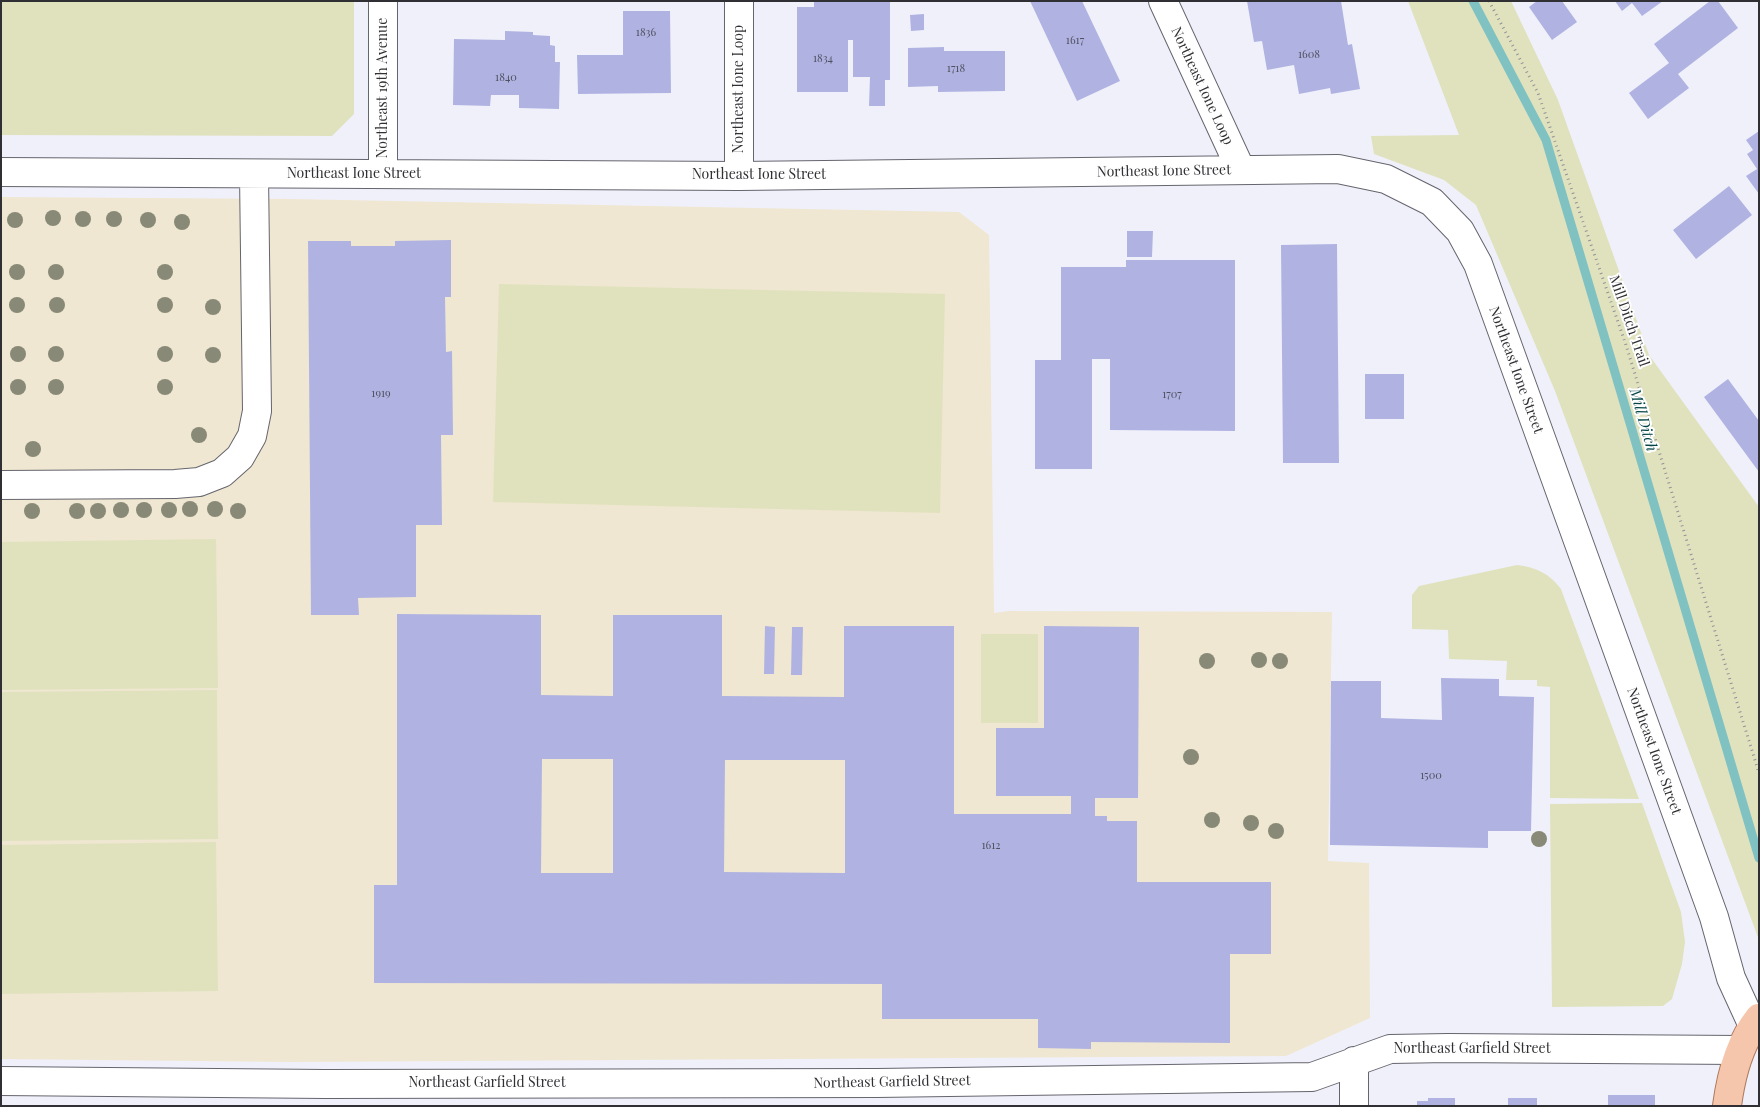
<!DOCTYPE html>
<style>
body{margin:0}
#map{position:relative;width:1760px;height:1107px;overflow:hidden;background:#f0f0fa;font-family:"Playfair Display",serif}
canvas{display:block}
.frame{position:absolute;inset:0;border:2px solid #303034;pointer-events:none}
</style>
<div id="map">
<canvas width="1760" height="1107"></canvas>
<div class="frame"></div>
</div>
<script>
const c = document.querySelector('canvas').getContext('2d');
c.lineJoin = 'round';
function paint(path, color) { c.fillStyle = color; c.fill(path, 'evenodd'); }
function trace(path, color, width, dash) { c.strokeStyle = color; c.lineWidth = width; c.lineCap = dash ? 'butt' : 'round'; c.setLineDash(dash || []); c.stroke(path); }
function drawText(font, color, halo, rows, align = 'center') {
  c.font = font + ' "Playfair Display",serif'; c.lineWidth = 4; c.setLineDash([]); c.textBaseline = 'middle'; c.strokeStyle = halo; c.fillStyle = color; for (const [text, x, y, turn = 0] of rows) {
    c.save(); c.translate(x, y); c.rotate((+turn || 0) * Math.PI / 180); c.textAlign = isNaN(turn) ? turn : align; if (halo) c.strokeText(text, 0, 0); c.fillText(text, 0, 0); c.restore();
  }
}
const education = new Path2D(`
 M1,197L291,199L959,212L989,235L994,613L1009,611L1332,612L1328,861L1369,863L1370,1018L1286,1056L291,1062L1,1059Z`);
const green = new Path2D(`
 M1,1H354V114L332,136L1,135Z
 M1408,1H1511L1558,100L1649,355L1759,507V940L1555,391L1476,205L1444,180L1374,154L1371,136L1459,135Z
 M499,284L945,294L940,513L493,502Z
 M216,539L218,688L1,690V542Z
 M1517,565C1536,567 1550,574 1561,589L1639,799L1550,798V687L1537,686V680H1506L1507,661L1449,659L1448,630L1412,629V595L1419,586Z
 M981,634H1038V723H981Z
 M217,690L218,839L1,841V692Z
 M1642,803L1681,912L1685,942L1682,964L1672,999L1663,1006L1552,1007L1550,804Z
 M216,842L218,991L1,994V845Z`);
const stream = new Path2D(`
 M1473,1L1546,140L1759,858`);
const building = new Path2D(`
 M814,1H890V80H885V106H869L870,77H853V40H848V92H797V7H814Z
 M1030,1H1082L1120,81L1077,101Z
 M1247,1H1341L1348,45L1352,44L1360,89L1331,94L1330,88L1299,94L1294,65L1267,70L1262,41L1254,42Z
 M1537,1H1562L1577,22L1552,40L1529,7Z
 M1615,1H1663L1642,16L1632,3L1622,11Z
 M1710,1H1718L1738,28L1678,74L1689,88L1648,119L1629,93L1669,63L1654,44Z
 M623,11H670L671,93L578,94L577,55H623Z
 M924,14V30L911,31L910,15Z
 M505,31L533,32V35L550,36V45L555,46V62H560L559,109L519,108V95H491L490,106L453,105L454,39L505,40Z
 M944,47V51H1005V91L938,92V86L908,87V48Z
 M1759,131V194L1746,176L1757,169L1747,154L1753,150L1746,140Z
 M1729,186L1752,215L1696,259L1673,230Z
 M1127,231H1153L1152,257H1127Z
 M451,240V297H445L446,352L452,351L453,435H441L442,525H416V597L358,598L359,615H311L308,241H351V246H395V241Z
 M1337,244L1339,463H1283L1281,245Z
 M1126,260H1235V431L1110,430V359H1092V469H1035V360H1061V267H1126Z
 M1365,374H1404V419H1365Z
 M1728,379L1759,421V472L1704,397Z
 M397,614L541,615V695L613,696V615H722V696L844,697V626H954V814H1071V796H996V728H1044V626L1139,627L1138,798H1095V816H1107V821H1137V882H1271V954H1230V1043L1091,1042V1049L1038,1048V1019H882V984L374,983V885H397ZM542,759H613V873H541ZM725,760H845V873L724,872Z
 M765,626L775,627L774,674H764Z
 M792,627H803L802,675H791Z
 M1441,678L1499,679V696L1534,697L1531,831H1488V848L1330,845L1331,681H1381V718L1442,720Z
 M1608,1095H1655V1106H1608Z
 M1428,1098H1455V1106H1417V1101H1428Z
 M1508,1098H1537V1106H1508Z`);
const path = new Path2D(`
 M1489,1L1538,93L1625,342L1759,773`);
const minor = new Path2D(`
 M383,1V174
 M739,1V176
 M1163,1L1241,170
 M1,172L739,176L1338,169L1386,179L1432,202L1460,231L1478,264L1714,917L1731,978L1753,1026
 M1,485L175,484L199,482L222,473L240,457L252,436L257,411L254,174
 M1354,1061V1106
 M1,1081L325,1084L877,1083L1312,1077L1390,1049L1448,1048L1740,1050`);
const major = new Path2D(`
 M1727,1106C1731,1075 1739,1043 1759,1018`);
const trees = [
 [53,218],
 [83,219],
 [114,219],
 [15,220],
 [148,220],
 [182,222],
 [17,272],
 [56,272],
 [165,272],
 [17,305],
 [57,305],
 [165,305],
 [213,307],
 [18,354],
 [56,354],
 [165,354],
 [213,355],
 [18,387],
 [56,387],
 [165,387],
 [199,435],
 [33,449],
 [190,509],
 [215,509],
 [121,510],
 [144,510],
 [169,510],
 [32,511],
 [77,511],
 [98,511],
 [238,511],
 [1259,660],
 [1207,661],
 [1280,661],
 [1191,757],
 [1212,820],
 [1251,823],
 [1276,831],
 [1539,839]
];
const numberNames = [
 ["1836",646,33],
 ["1617",1075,41],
 ["1608",1309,55],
 ["1834",823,59],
 ["1718",956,69],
 ["1840",506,78],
 ["1919",381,394],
 ["1707",1172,395],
 ["1500",1431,776],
 ["1612",991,846]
];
const streetNames = [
 ["Northeast Ione Loop",1202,86,65],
 ["Northeast 19th Avenue",383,88,-90],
 ["Northeast Ione Loop",739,89,-90],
 ["Northeast Ione Street",1164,171,-1],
 ["Northeast Ione Street",354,174],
 ["Northeast Ione Street",759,175],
 ["Mill Ditch Trail",1629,321,71],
 ["Northeast Ione Street",1516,370,70],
 ["Northeast Ione Street",1654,751,70],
 ["Northeast Garfield Street",1472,1049],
 ["Northeast Garfield Street",892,1082,-1],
 ["Northeast Garfield Street",487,1083]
];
const waterNames = [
 ["Mill Ditch",1643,420,74]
];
paint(education, '#efe7d1');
paint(green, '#e0e2be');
trace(stream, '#80c2c2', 9);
paint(building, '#b0b3e2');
trace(minor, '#65656e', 30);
trace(major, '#ac795e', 30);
trace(path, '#919198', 3, [1, 4]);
trace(minor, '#fff', 28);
trace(major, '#f5c6ac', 28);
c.fillStyle = '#888977';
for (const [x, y] of trees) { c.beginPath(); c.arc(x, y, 8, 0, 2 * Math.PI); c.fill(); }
drawText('11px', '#505160', null, numberNames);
drawText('14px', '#303034', '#fefefe', streetNames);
drawText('italic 15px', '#034444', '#fefefe', waterNames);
</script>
